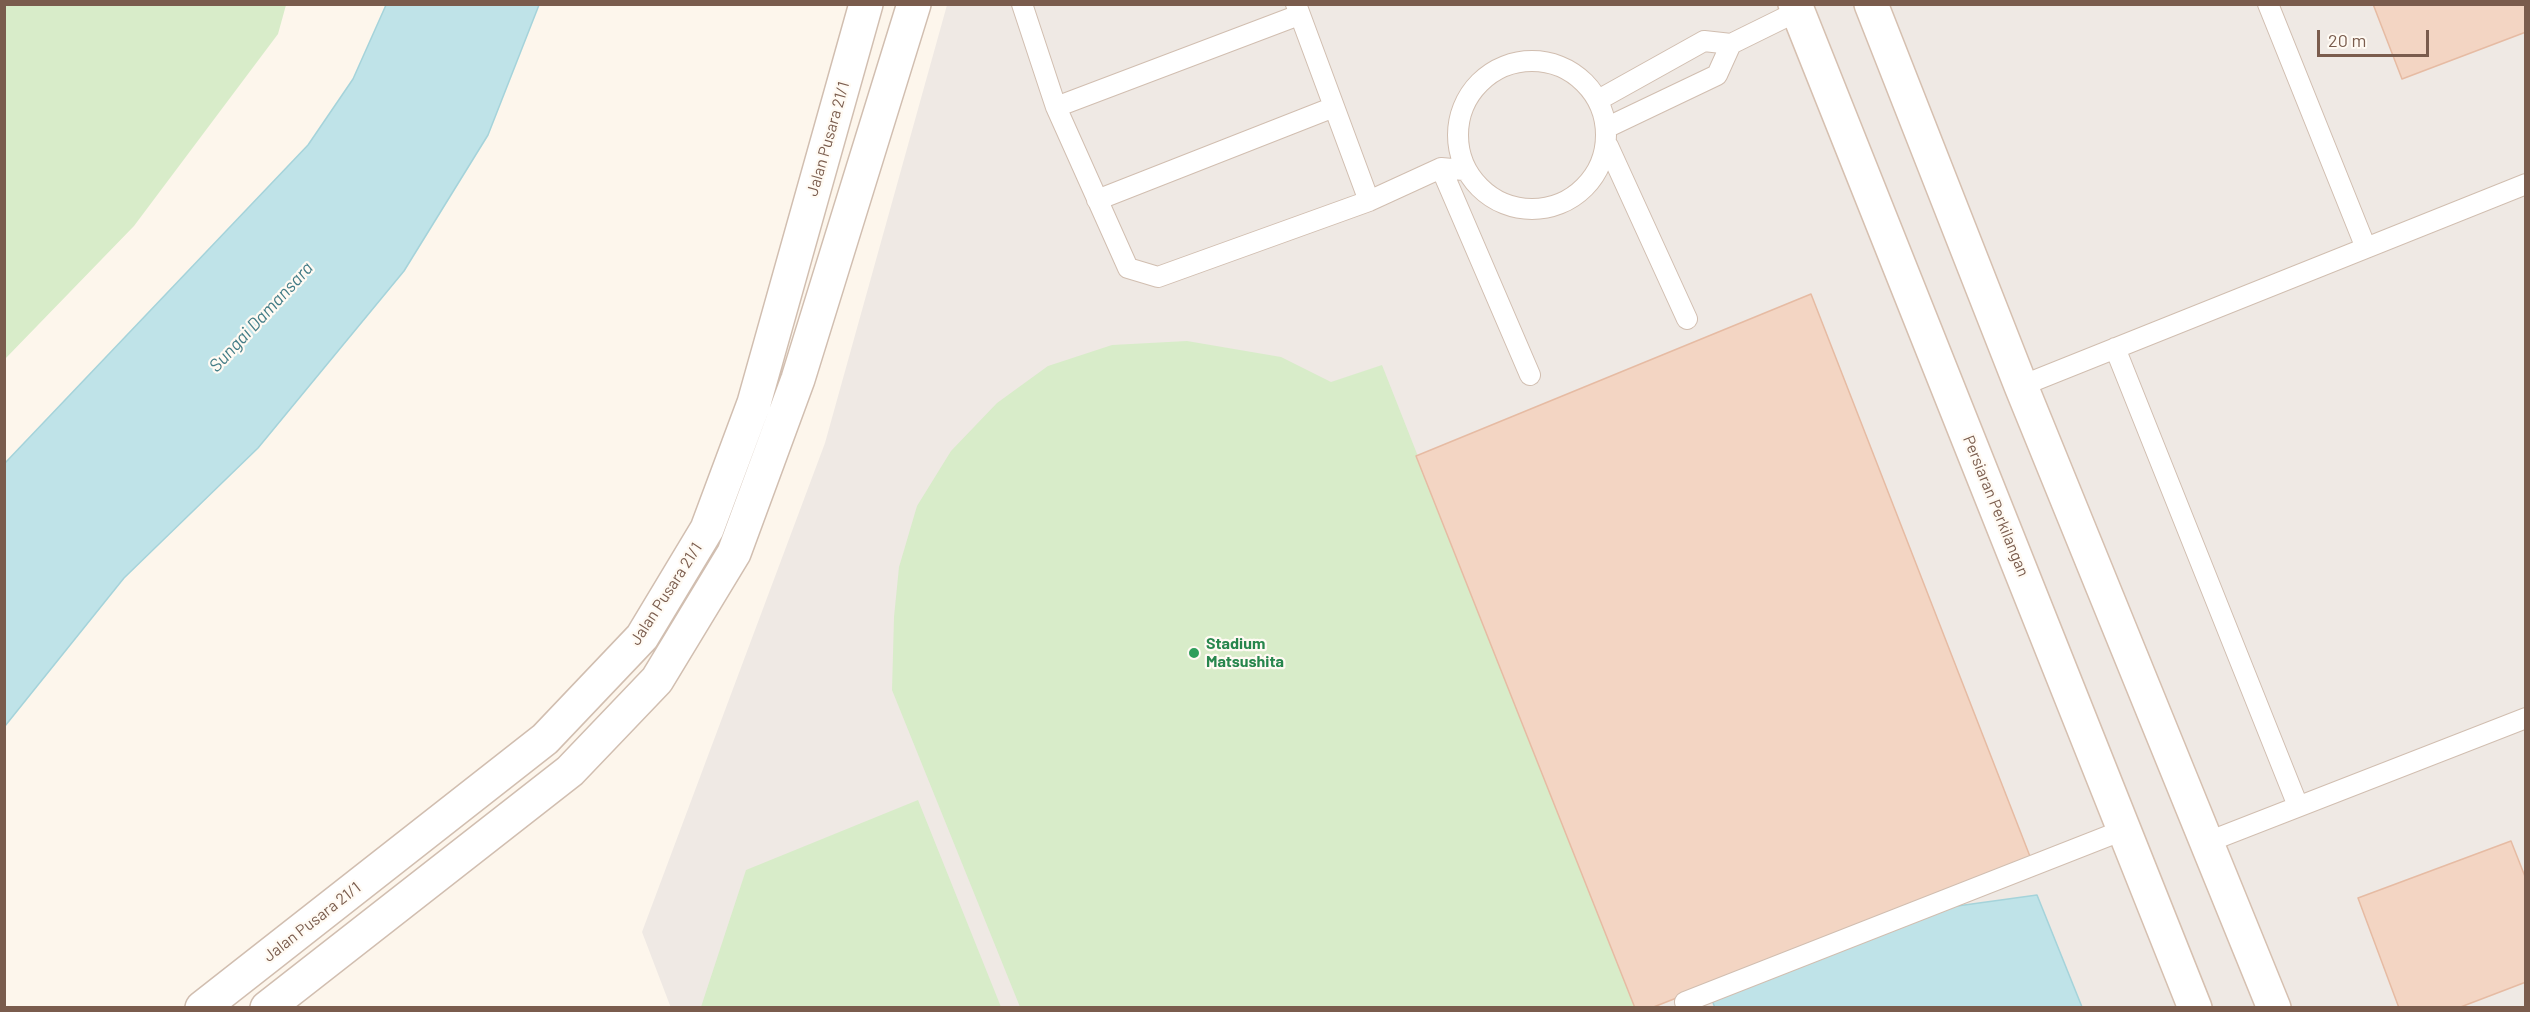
<!DOCTYPE html>
<style>
body{margin:0}
#map{position:relative;width:2530px;height:1012px;overflow:hidden;background:#fdf6ec;font-family:Barlow,sans-serif}
canvas{display:block}
.frame{position:absolute;inset:0;border:6px solid #7a5c4d;pointer-events:none}
.scale{position:absolute;left:2317px;top:30px;width:112px;height:27px;box-sizing:border-box;border:3px solid #7a5c4d;border-top:0;padding-left:8px;font-size:18px;line-height:21px;white-space:nowrap;color:#7a5c4d;-webkit-text-stroke:4px #fffaf3;paint-order:stroke}
</style>
<div id="map">
<canvas width="2530" height="1012"></canvas>
<div class="frame"></div>
<div class="scale">20 m</div>
</div>
<script>
const c = document.querySelector('canvas').getContext('2d');
c.lineJoin = 'round';
function paint(path, color) { c.fillStyle = color; c.fill(path, 'evenodd'); }
function trace(path, color, width, dash) { c.strokeStyle = color; c.lineWidth = width; c.lineCap = dash ? 'butt' : 'round'; c.setLineDash(dash || []); c.stroke(path); }
function drawText(font, color, halo, rows, align = 'center') {
  c.font = font + ' Barlow,sans-serif'; c.lineWidth = 4.5; c.setLineDash([]); c.textBaseline = 'middle'; c.strokeStyle = halo; c.fillStyle = color; for (const [text, x, y, turn = 0] of rows) {
    c.save(); c.translate(x, y); c.rotate((+turn || 0) * Math.PI / 180); c.textAlign = isNaN(turn) ? turn : align; if (halo) c.strokeText(text, 0, 0); c.fillText(text, 0, 0); c.restore();
  }
}
const industrial = new Path2D(`
 M947,5H2525V1007L671,1008L642,932L825,443Z`);
const green = new Path2D(`
 M5,4L286,5L278,34L134,226L5,359Z
 M1187,341L1281,357L1331,382L1382,365L1635,1007H1020L892,690L894,617L899,567L917,506L951,451L997,403L1048,366L1112,345Z
 M918,800L1001,1007H701L746,870Z`);
const water = new Path2D(`
 M386,5H539L488,135L404,271L258,448L124,578L5,726V463L308,145L353,79Z
 M2037,895L2082,1007L1715,1008L1710,995L1950,907Z`);
const building = new Path2D(`
 M2373,4H2526V32L2402,79Z
 M1811,294L2031,859L1651,1008H1635L1416,456Z
 M2511,841L2526,879V982L2458,1008H2399L2358,898Z`);
const lane = new Path2D(`
 M1022,4L1056,107L1128,268L1158,277L1369,201L1441,168L1464,170
 M1296,4L1369,201
 M2268,4L2366,248
 M1458 135a74 74 0 1 1 148 0a74 74 0 1 1-148 0Z
 M1600,99L1704,41L1731,44L1798,11
 M1056,107L1299,15
 M1608,127L1717,75L1731,44
 M1608,146L1687,319
 M1441,168L1530,375
 M1097,200L1334,107
 M2115,348L2298,806
 M2021,386L2526,184
 M2205,843L2526,718
 M1685,1002L2126,829`);
const street = new Path2D(`
 M202,1008L545,739L642,637L707,529L754,403L866,4
 M267,1008L570,771L657,680L734,553L798,379L914,4`);
const secondary = new Path2D(`
 M1795,4L2195,1008
 M1871,4L2021,386L2274,1008`);
const markers = [
 [1194,653,6,"#2e9e5b"]
];
const streetNames = [
 ["Jalan Pusara 21/1",828,139,-74],
 ["Persiaran Perkilangan",1996,506,68],
 ["Jalan Pusara 21/1",666,594,-57],
 ["Jalan Pusara 21/1",312,922,-38]
];
const leisureNames = [
 ["Stadium",1206,644],
 ["Matsushita",1206,662]
];
const waterNames = [
 ["Sungai Damansara",261,317,-47]
];
paint(industrial, '#efe9e4');
paint(green, '#d8ecc9');
paint(water, '#bfe3e8');
trace(water, '#a5d3da', 1.5);
paint(building, '#f3d5c3');
trace(building, '#e6bba3', 1.5);
trace(lane, '#d1beb0', 22);
trace(street, '#d1beb0', 36);
trace(secondary, '#d6c0b0', 36);
trace(lane, '#fff', 20);
trace(street, '#fff', 33);
trace(secondary, '#fff', 33);
for (const [x, y, r, color] of markers) { const dot = new Path2D(); dot.arc(x, y, r, 0, 2 * Math.PI); c.fillStyle = color; c.fill(dot); trace(dot, '#fffaf3', 2); }
drawText('16px', '#7a5c4d', '#fffaf3', streetNames);
drawText('bold 16px', '#27864d', '#fffaf3', leisureNames, 'left');
drawText('italic 18px', '#437c86', '#fffaf3', waterNames);
</script>
